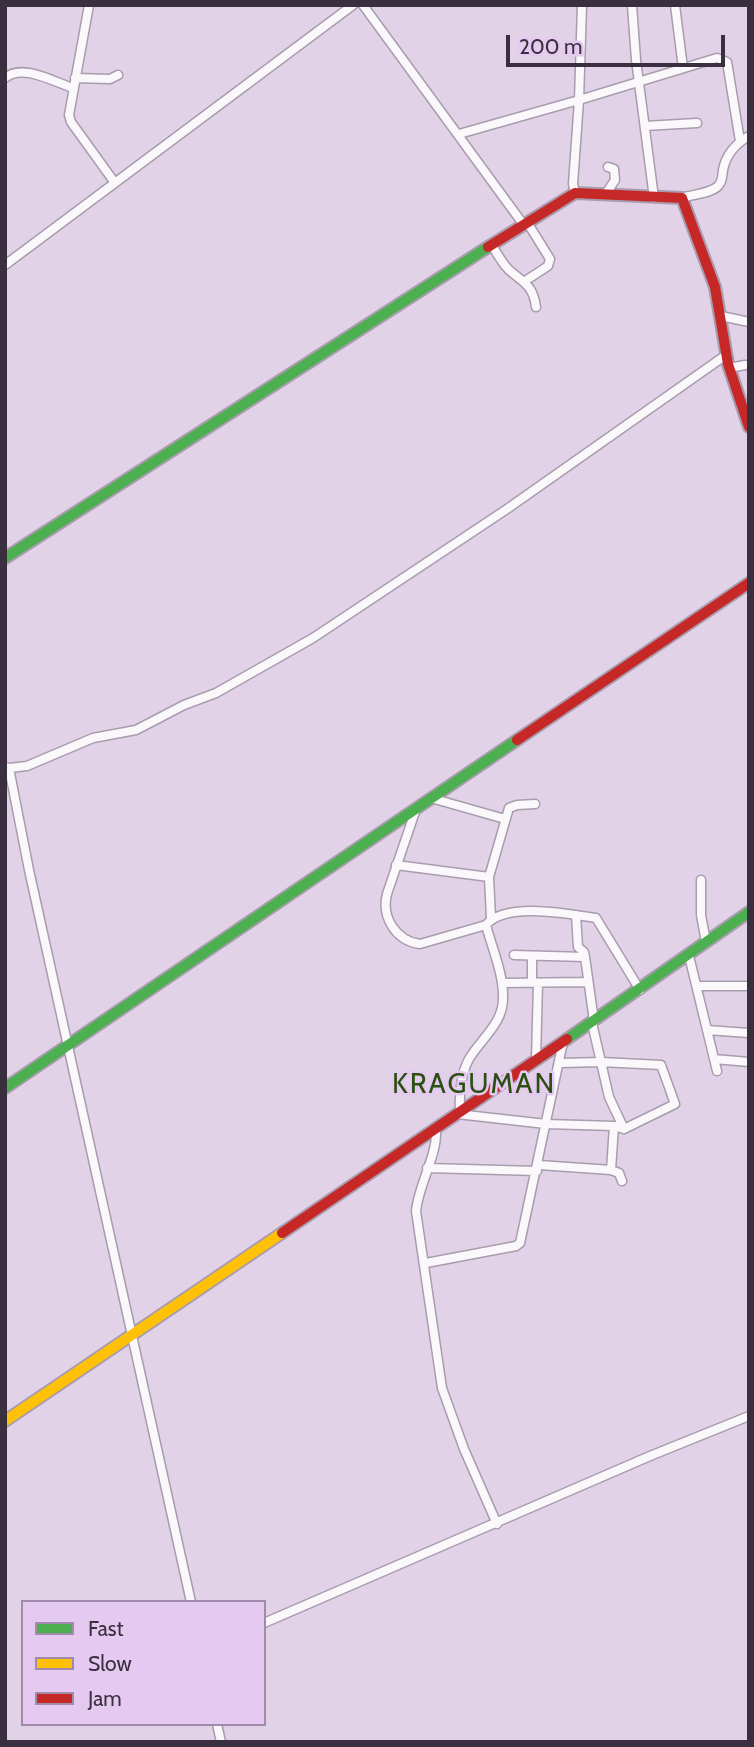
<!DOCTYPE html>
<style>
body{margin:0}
#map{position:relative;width:754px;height:1747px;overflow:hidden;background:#e2d2e8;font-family:Cabin,sans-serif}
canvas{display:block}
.frame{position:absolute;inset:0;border:7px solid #3a2f3f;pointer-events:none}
.legend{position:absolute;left:21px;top:1600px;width:245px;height:126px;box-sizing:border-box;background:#e5c9f1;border:2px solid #a18baa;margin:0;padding:9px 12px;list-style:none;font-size:21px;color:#3a2f3f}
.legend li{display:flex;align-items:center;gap:14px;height:35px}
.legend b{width:35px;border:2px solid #a18baa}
.scale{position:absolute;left:506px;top:35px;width:219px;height:32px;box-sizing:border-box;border:4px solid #3a2f3f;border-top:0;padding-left:9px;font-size:21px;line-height:24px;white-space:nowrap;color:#3a2f3f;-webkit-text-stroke:5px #e5c9f1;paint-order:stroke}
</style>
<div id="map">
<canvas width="754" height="1747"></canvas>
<div class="frame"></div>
<ul class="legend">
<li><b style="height:9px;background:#4caf50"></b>Fast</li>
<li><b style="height:9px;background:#ffc107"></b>Slow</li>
<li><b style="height:9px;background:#c62828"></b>Jam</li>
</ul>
<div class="scale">200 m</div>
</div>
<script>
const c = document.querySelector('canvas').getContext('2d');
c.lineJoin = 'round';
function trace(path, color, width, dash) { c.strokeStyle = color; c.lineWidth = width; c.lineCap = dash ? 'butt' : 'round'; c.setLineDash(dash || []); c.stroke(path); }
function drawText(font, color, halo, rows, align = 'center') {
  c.font = font + ' Cabin,sans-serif'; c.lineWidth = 5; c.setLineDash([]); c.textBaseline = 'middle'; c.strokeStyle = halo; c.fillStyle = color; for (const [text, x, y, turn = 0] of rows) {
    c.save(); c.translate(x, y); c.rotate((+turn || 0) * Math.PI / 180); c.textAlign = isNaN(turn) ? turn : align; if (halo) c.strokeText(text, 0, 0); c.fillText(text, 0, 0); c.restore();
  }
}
const street = new Path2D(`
 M89,5L69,115L71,122L115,183
 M363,5L523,224
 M632,5L636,60L654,198
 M675,5L683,68
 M5,78C22,63 54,82 73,88
 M75,78L110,79L118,75
 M645,126L697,123
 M459,134L579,100L717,58L727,62L740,141
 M575,193L573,184L579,100L582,5
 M605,195L615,180L614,169L608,167
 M682,198C693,194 710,194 718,186C723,181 722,176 723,170C726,154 735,144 749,136
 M492,245C497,254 502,263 509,270C524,283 533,285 536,307
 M5,265L353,5
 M525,281L548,266L550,259L527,222
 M721,316L749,322
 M729,368L745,365
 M5,767L9,768L29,870L191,1602
 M9,768L27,766L93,738L136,730L184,705L216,693L313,638L507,509L726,355
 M431,798L505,819
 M416,809L387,894C381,917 396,941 420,944L486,925C492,948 504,975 503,999C503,1023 481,1039 469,1059C461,1073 459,1095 460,1111
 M396,865L489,877
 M701,880V915L706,942
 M576,915L578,947L584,952L585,957L594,1021
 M491,918L489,877L509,808L517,805L535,804
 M486,925C505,901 570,914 596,918L640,990
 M514,955L585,957
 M689,956L717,1071
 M502,983L588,982
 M532,983V956
 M697,986H749
 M592,1023L609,1097L624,1129
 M707,1030L749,1033
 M714,1059L749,1062
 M536,1060L538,983
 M457,1114L546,1124L614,1126L624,1129L675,1104L661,1065L601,1062L560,1063
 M436,1129C438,1154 419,1183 416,1211L442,1388L464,1449L497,1524
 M539,1165L611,1170L619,1173L622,1181
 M427,1168L537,1171
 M611,1170L614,1126
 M426,1263L516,1246L520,1243L563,1042
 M264,1623L650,1456L749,1416
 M217,1724L221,1742`);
const fast = new Path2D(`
 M5,558L488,247
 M567,1039L749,912
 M5,1088L517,740`);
const slow = new Path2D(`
 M5,1421L282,1233`);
const jam = new Path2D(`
 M488,247L575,193L682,198L715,287L728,364L749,427
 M517,740L749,583
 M282,1233L567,1039`);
const quarterNames = [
 ["KRAGUMAN",474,1085]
];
trace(street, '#a89cad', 11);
trace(fast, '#a89cad', 14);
trace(slow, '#a89cad', 14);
trace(jam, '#a89cad', 14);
trace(street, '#fbf8fc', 8);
trace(fast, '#4caf50', 10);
trace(slow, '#ffc107', 10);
trace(jam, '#c62828', 10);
c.letterSpacing = '2px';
drawText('28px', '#2a5011', '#e5c9f1', quarterNames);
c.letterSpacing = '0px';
</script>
